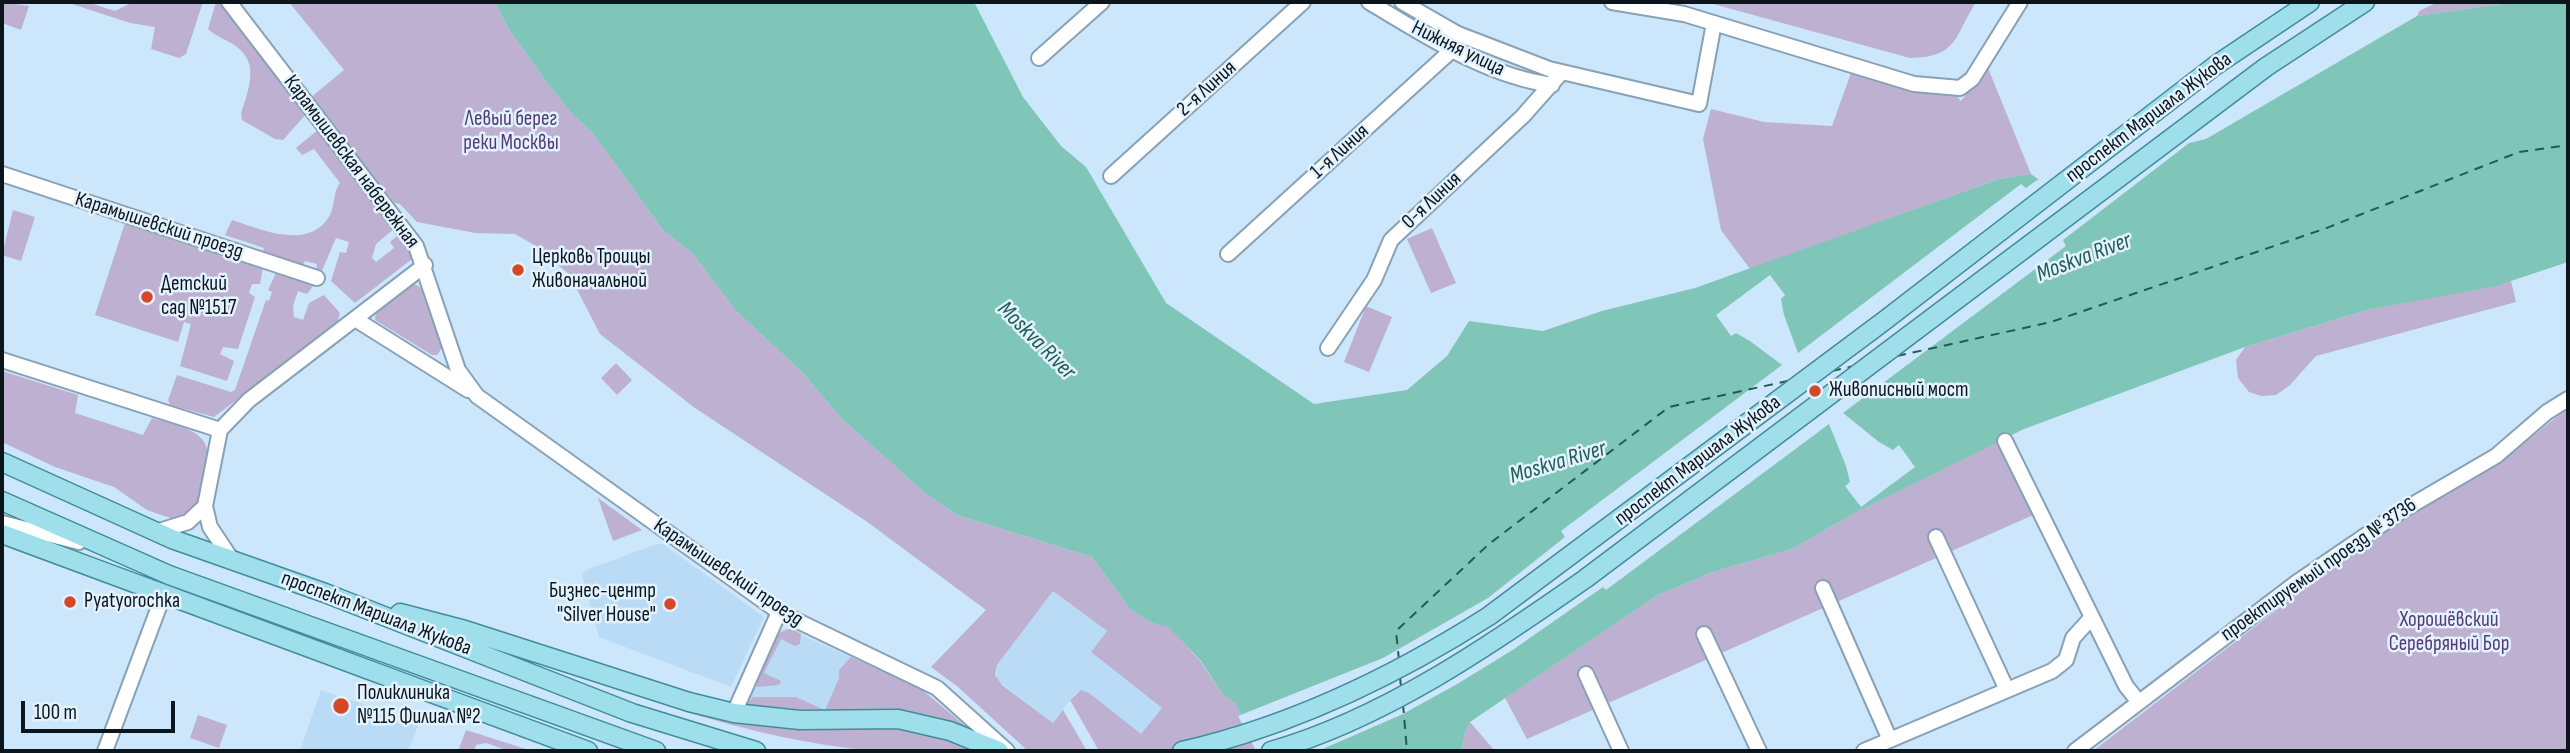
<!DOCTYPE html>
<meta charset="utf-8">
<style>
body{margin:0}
#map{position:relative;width:2570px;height:753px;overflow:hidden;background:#cce6fb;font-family:"Sofia Sans Condensed",sans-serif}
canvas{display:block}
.frame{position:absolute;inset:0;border:4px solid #0c151c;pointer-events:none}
.scale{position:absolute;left:21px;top:701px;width:154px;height:32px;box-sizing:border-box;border:4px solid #0c151c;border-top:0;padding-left:9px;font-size:21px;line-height:24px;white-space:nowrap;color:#0c151c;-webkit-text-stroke:5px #e2f2ff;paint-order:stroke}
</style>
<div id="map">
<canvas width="2570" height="753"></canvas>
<div class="frame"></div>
<div class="scale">100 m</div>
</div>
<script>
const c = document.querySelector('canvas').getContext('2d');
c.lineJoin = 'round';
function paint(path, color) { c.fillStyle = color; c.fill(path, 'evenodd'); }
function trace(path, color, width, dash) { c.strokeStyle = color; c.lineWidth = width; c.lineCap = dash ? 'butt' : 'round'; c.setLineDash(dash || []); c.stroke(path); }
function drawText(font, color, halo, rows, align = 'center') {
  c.font = font + ' "Sofia Sans Condensed",sans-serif'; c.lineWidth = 5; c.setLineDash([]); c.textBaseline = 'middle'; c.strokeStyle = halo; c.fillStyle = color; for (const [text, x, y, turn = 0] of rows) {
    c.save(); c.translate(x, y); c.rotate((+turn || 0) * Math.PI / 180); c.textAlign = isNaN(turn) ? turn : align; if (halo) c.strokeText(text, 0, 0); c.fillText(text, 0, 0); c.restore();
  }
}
const built = new Path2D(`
 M657,544H663L764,617L731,687L599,637L582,575L586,570Z
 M1053,591L1107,631L1091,652L1162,708L1141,734L1084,691L1075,693L1053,723L996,679L997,665Z
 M785,628L851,657L839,670V678L825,710L796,697L742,704L777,634Z
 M321,690L419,723L408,751H300Z`);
const green = new Path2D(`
 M2,2L29,6L21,30L2,23Z
 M66,2H87L115,11L133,2H203L186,54L179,58L151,49L155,27L130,23Z
 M216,2H222L307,113L283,140L275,139L242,120L241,114C248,90 260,65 237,47C228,40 216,37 208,29Z
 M289,2H495L508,28L549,85L571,113L592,132L663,230L694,255L736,311L803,373L841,418L925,493L957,515L1092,557L1130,609L1152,623L1168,626L1201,662L1222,694L1235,703L1260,751H1099L1070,700L1081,690L1089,693L1141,734L1162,708L1091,652L1107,631L1053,591L997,665L995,675L1002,685L1053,723L1063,710L1087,751H1028L958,687L931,667L986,610L866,521L695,408L600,334L569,274L534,245L515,234L475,233L417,222L400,204L395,203L310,98L344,70Z
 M1706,2H1976C1954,37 1958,57 1910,58Z
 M2438,2H2515L2417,16L2419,11Z
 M1988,68L2031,174L1999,179L1750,269L1721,230L1703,139L1711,109L1764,122L1832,126L1851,73L1905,88L1953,92L1961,101Z
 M319,129L395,228L376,244L372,258L376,262L394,248L390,242L399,234L409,246L412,259L355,303L331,281L340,252L346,253L349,242L336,238L321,273L316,270L317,264L305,261L302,267L262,254L264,248L225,235L232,220C262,230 310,251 330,215C335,205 333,192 340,183L314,149L302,155L296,148Z
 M13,210L35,217L21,261L2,255Z
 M125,223L208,249L234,263L238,260L263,268L260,284H252L249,293L255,297L238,349L223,347L220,354L234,361L227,381L180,366L191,324L184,322L178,342L95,315Z
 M1432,228L1456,283L1431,293L1407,239Z
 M276,273L314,285L307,294L298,291L293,306L294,317L303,320L309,303L324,295L340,313L337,324L214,417L170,405L168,400L177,375L231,392L235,390L266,300L269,301L272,292L268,290Z
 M2511,281L2516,302L2316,356L2290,385L2276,395L2261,396L2249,392L2238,378L2236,360L2245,347L2367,310Z
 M413,283L421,288L442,348L437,355H432L375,320L376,311Z
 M1366,306L1392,317L1369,372L1344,362Z
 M616,363L632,380L617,395L601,378Z
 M2,371L78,395L75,413L143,435L152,418C168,423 190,426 202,439C217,456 201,505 185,518L176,520L147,510L114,487L55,467L2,442Z
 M2568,408V751H2093L2330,569L2405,518L2501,461Z
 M2004,438L2040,512L1527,739L1505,698L1656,596L1713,572L1792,549L1853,514Z
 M598,498L642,530L613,541Z
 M791,628L801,634L800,644L795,646L781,639L764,673L781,681L779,685L757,687L755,680L777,634Z
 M851,657L920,688L970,730C897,704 820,714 744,707L753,697H796L825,710L839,678V670Z
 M686,712L766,726L914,730L978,751C947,751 917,753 886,751C818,748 751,731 686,712Z
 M198,715L227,725L219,748L190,738Z
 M1470,722L1495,751H1462L1465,732Z
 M466,730L532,751H509L486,743L476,745L474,751H458Z`);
const water = new Path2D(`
 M495,2H974L1023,97L1061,146L1086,167L1166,303L1314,404L1407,390L1447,356L1469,321L1543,331L1602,311L1695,288L1999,179L2031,174L2038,179L2206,139L2417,16L2515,2H2568V262L2496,286L2367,310L2245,347L2024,429L1853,514L1792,549L1713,572L1656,596L1470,722L1465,732L1462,751H1260L1235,703L1222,694L1201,661L1168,627L1152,623L1130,609L1092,557L957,515L925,493L841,418L803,373L736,311L694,255L663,230L592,132L571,113L549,85L508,28Z`);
const pier = new Path2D(`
 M2197,137L2063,240L2066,246L1843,413L1879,442L1893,450L1899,445L1915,467L1861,507L1845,486L1850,482L1846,466L1829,424L1606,590L1603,587L1514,649L1459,683L1403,714L1318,751H1256L1238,716L1383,658L1488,598L1565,537L1561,531L1782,365L1750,341L1736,333L1731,336L1716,315L1770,275L1785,295L1781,299L1784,315L1798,353L2021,184L2026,188L2047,173Z`);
const ferry = new Path2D(`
 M1897,356L2051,322L2324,229L2519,152L2568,145
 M1832,371L1854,366
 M1399,660L1396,631L1489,544L1669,407L1792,380
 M1400,676L1401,688
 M1403,704L1407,751`);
const minor = new Path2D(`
 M229,2L416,246L458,370L477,396L779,612L937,688L1007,751
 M1369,2C1425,35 1486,76 1552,85
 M1402,2L1458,34L1549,69L1699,104L1714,23
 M1612,2L1684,14L1914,84L1960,88L1972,79L2020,2
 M1039,58L1102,2
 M2,174L317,278
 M1111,176L1303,2
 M1228,254L1452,50
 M355,319L468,390
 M1328,348L1374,280L1391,240L1523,116L1561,73
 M2,360L220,430
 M2005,441L2126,686L2138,701
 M2,523L79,542
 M156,532L188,522L205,506
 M1936,537L2007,690
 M232,560L210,527L205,506L220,430L249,400L425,265
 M1823,588L1890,740
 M1704,634L1759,751
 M1586,674L1621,751
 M734,713L779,612
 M105,751L163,596
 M1864,751L2052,671L2066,660L2073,638L2092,617
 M2075,751L2296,583L2400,512L2496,456L2547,412L2568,399`);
const major = new Path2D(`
 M2,462L172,539L325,593L632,713L756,751
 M2,501L169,575L656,751
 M2,534L588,751
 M400,613L465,630L689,702L734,713L800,720L898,719L950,731L999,751
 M1182,751C1291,726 1395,676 1489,616L1884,321L2216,65L2310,2
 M1271,751C1383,719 1491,645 1585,579L2266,67L2365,2`);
const markers = [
 [518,270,7,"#d34928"],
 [147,297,7,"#d34928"],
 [1815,391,7,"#d34928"],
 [70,602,7,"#d34928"],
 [670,604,7,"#d34928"],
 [341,706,9,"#d34928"]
];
const streetNames = [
 ["Нижняя улица",1458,49,26],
 ["2-я Линия",1207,89,-42],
 ["проспект Маршала Жукова",2149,118,-37],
 ["1-я Линия",1340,152,-42],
 ["Карамышевская набережная",351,162,53],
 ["0-я Линия",1432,201,-43],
 ["Карамышевский проезд",159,226,18],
 ["проспект Маршала Жукова",1698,461,-37],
 ["проектируемый проезд № 3736",2319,570,-35],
 ["Карамышевский проезд",728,573,34],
 ["проспект Маршала Жукова",376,614,21]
];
const parkNames = [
 ["Левый берег",511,120],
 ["реки Москвы",511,144],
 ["Хорошёвский",2449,621],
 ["Серебряный Бор",2449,645]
];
const poiNames = [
 ["Церковь Троицы",532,258],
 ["Живоначальной",532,282],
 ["Детский",161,285],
 ["сад №1517",161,309],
 ["Живописный мост",1829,391],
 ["Бизнес-центр",656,592,"right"],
 ["\"Silver House\"",656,616,"right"],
 ["Pyatyorochka",84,602],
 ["Поликлиника",357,694],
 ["№115 Филиал №2",357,718]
];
const waterNames = [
 ["Moskva River",2084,258,-21],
 ["Moskva River",1036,341,45],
 ["Moskva River",1558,463,-17]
];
paint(built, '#b9dbf5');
paint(green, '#bdb0d1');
paint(water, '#80c6b8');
paint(pier, '#cce6fb');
trace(ferry, '#225b52', 2, [9, 7]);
trace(minor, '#88a1b5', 18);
trace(major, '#428b9a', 21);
trace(minor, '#fff', 14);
trace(major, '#9fdfeb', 18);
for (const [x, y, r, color] of markers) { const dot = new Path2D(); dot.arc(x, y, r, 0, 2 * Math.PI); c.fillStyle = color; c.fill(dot); trace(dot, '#e2f2ff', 2.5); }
drawText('21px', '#0c151c', '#e2f2ff', streetNames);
drawText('21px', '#563a77', '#e2f2ff', parkNames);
drawText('21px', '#0c151c', '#e2f2ff', poiNames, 'left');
drawText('italic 23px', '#225b52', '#e2f2ff', waterNames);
</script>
